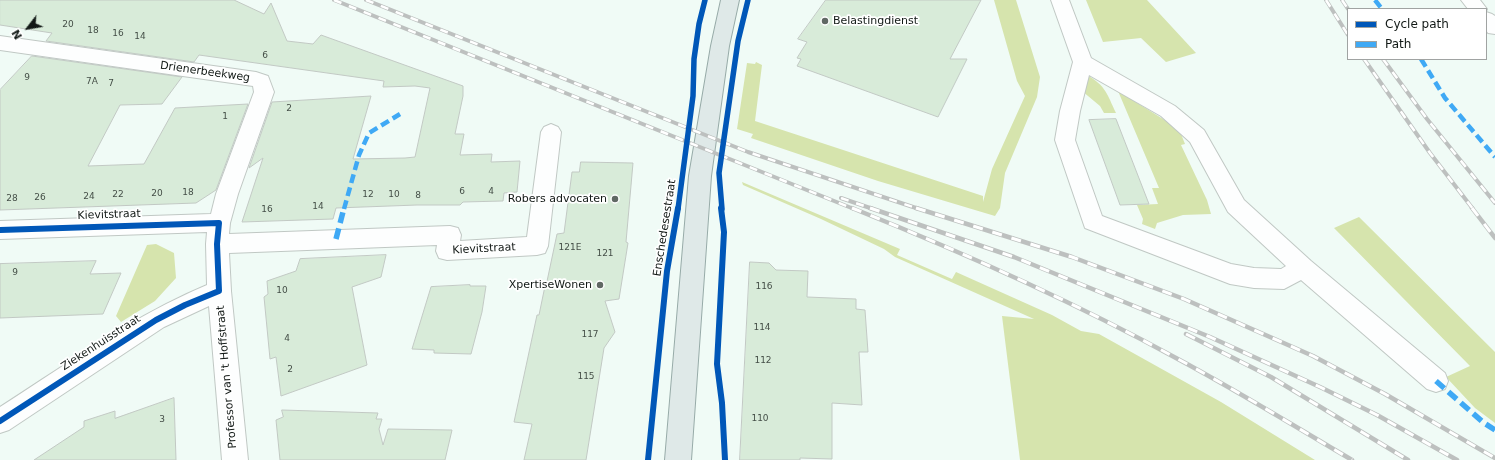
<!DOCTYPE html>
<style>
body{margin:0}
#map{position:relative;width:1495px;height:460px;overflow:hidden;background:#f0fbf6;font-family:"DejaVu Sans",sans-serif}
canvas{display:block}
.legend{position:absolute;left:1347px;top:8px;width:140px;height:52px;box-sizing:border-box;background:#fff;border:1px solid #a0a3a2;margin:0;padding:5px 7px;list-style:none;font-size:12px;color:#121916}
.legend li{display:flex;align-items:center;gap:8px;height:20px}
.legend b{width:20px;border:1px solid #a0a3a2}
.north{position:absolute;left:8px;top:8px;width:40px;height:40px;-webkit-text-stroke:3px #fff;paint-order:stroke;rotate:239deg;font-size:11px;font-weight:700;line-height:16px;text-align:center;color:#121916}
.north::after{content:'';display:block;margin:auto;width:14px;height:18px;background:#121916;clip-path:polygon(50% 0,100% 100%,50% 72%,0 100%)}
</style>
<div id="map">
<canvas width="1495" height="460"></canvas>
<ul class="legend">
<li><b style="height:5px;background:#0057b8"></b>Cycle path</li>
<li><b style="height:5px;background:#3fa9f5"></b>Path</li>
</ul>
<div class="north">N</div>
</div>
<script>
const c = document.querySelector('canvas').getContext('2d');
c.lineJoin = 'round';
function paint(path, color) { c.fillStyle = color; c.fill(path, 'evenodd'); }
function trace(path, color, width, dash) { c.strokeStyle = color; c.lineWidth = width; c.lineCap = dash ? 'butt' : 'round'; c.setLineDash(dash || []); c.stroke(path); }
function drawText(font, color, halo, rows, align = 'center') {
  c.font = font + ' "DejaVu Sans",sans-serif'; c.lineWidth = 3.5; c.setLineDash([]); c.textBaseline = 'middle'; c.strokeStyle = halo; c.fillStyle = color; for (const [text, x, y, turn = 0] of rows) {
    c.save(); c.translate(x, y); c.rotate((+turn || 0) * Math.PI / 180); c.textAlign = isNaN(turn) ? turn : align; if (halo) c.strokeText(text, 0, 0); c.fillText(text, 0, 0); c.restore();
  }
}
const green = new Path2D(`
 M994,0H1016L1040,77L1037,97L1005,173L1000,208L995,216L878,181L751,138L753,134L737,129L747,63L755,64L756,62L762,65L755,121L983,196V202L992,169L1025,96L1017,81Z
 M1086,0H1147L1196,53L1166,62L1141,38L1103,42Z
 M1087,75C1106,86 1107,94 1116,113H1104L1100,106L1082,91Z
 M1118,91L1171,124L1181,134L1185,144L1181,145L1207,200L1211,214L1183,215L1157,223L1155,229L1142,224L1143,219L1137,205L1158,204L1152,188H1159Z
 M742,182L900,249L897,255L952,279L956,272L1052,315L1081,331L1099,334L1221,402L1315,460H1020L1002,316L1034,319L895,257L884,249L821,219L743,185Z
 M1359,217L1495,352V423L1475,408L1446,377L1470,366L1334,228Z
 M156,244L174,253L176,278L155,301L121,322L116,316L147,245Z`);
const building = new Path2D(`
 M0,0H234L264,14L271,3L287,41L313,44L321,35L463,86V96L455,134H464L460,155L492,154L491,162L520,161L517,192L504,193L503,201L463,202L460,205H417L336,208L333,219L242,222L263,158L249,168L272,102L371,96L353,159L405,158L415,157L430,88L415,86L383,87L384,81L199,55L194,62L46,41L52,33L0,25Z
 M826,0H981L950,59H967L938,117L797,66L801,59L797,58L807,42L798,39Z
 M32,56L182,77L162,104L120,105L88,166L144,164L175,108L248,104L216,190L196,203L0,210V90Z
 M1116,119L1149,204L1120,205L1089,120Z
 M581,162L633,163L626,242L628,243L619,299L605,301L615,332L604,348L586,460H524L532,424L514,422L537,315H539L545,286H546L557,234L564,233L572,172H579Z
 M386,255L381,277L352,287L367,365L281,396L276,357L270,359L264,297L268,294L267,281L296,271L300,259Z
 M96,261L90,274L121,273L103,314L0,318V264Z
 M750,262L769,263L776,270L808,271L807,297L856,299V309L865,310L868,352H859L862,405L832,403V459L800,458V460H740Z
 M470,285V286H486L482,312L471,354L434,353V350L412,349L431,287Z
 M174,398L176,460H34L84,427V421L115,411V418Z
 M282,410L378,413L376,419H382L379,429L383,445L388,429L452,430L445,460H280L276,420L283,417Z`);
const minor = new Path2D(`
 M1051,0H1069L1091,58L1175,106L1204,130L1244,200L1311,261L1445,373L1448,381L1445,389L1436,392L1427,389L1301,280L1284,289L1254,288L1230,284L1085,228L1055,140L1060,111L1073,62ZM1089,75L1161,116L1190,142L1228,212L1286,266L1281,269L1254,268L1231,264L1102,216L1075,140L1080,111Z
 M1461,0H1480L1487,9L1486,11V9H1468Z
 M1486,12L1492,14L1495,16V34L1488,33L1486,30Z
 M0,36L256,72L268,76L274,92L238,194L230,223L229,234L450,226L458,228L461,235L460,241L527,237L541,132L544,127L551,124L558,127L561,132L548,246L545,253L537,255L447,260L439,258L436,251L437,245L229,253L231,291L248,460H222L209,306L164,327L9,430L0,433V407C67,364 133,316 207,285L206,244L207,232L0,239V221L211,214L216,194L254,92L253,86L0,50Z`);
const major = new Path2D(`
 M721,0H739L729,46L711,176L691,460H665L689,176L711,46Z`);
const railFar1 = new Path2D(`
 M334,0L854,209
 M366,0L748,152L919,209
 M1326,0L1348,35
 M1342,0L1348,9
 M1364,59L1430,153L1473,209
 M1383,59L1427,119L1495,203
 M841,198L873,209`);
const rail = new Path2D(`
 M852,208C962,252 1072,301 1176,358C1236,390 1294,426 1352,460
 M870,208L1014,257L1210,337L1320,387L1377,415L1457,460
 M916,208L1072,257L1184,299L1313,356L1385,394L1495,458
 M1472,208L1495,238
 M1186,334L1271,377L1408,460`);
const quietFar1 = new Path2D(`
 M1375,0L1382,9
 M1421,59L1445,98L1495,157
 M344,209L359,155L369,133L400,114`);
const quiet = new Path2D(`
 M336,239L344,208
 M1436,381L1484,423L1495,430`);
const cyclewayFar1 = new Path2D(`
 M678,209L693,96L694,59L699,24L705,0
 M722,209L719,173L738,41L748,0`);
const cycleway = new Path2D(`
 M721,208L724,232L717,364L722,403L725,460
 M0,230L219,223L217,244L219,291L185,305L156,320L0,421
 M648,460L667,271L678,208`);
const markers = [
 [825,21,4,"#606864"],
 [615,199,4,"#606864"],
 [600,285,4,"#606864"]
];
const numberNames = [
 ["20",68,25],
 ["18",93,31],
 ["16",118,34],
 ["14",140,37],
 ["6",265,56],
 ["9",27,78],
 ["7A",92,82],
 ["7",111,84],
 ["2",289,109],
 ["1",225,117],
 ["6",462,192],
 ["4",491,192],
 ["18",188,193],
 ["20",157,194],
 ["22",118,195],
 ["12",368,195],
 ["10",394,195],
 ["8",418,196],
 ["24",89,197],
 ["26",40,198],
 ["28",12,199],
 ["14",318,207],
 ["16",267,210],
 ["121E",570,248],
 ["121",605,254],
 ["9",15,273],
 ["116",764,287],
 ["10",282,291],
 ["114",762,328],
 ["117",590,335],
 ["4",287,339],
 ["112",763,361],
 ["2",290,370],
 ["115",586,377],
 ["110",760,419],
 ["3",162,420]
];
const poiNames = [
 ["Belastingdienst",833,21,"left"],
 ["Robers advocaten",607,199],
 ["XpertiseWonen",592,285]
];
const streetNames = [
 ["Drienerbeekweg",205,72,8],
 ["Kievitstraat",109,215,-2],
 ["Enschedesestraat",665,228,-81],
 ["Kievitstraat",484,249,-3],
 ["Ziekenhuisstraat",101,343,-33],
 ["Professor van 't Hoffstraat",227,377,-95]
];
paint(green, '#d6e4ad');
paint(building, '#d8ebd9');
trace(building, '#c2c9c4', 1);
trace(minor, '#c0c8c4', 2);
trace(major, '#97aba8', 2);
paint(minor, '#fdfefe');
paint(major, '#dfe9e8');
trace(railFar1, '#bdc0bf', 4);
trace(rail, '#bdc0bf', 4.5);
trace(railFar1, '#fff', 2.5, [8]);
trace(rail, '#fff', 3, [10]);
trace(quietFar1, '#3fa9f5', 4.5, [9, 4.5]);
trace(quiet, '#3fa9f5', 5.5, [11, 5.5]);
trace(cyclewayFar1, '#0057b8', 5.5);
trace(cycleway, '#0057b8', 6);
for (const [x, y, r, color] of markers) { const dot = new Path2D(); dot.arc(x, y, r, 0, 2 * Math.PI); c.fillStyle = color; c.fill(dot); trace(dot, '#fff', 1.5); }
drawText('9px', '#444e47', null, numberNames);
drawText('11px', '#121916', '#fff', poiNames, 'right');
drawText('11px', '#121916', '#fff', streetNames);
</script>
